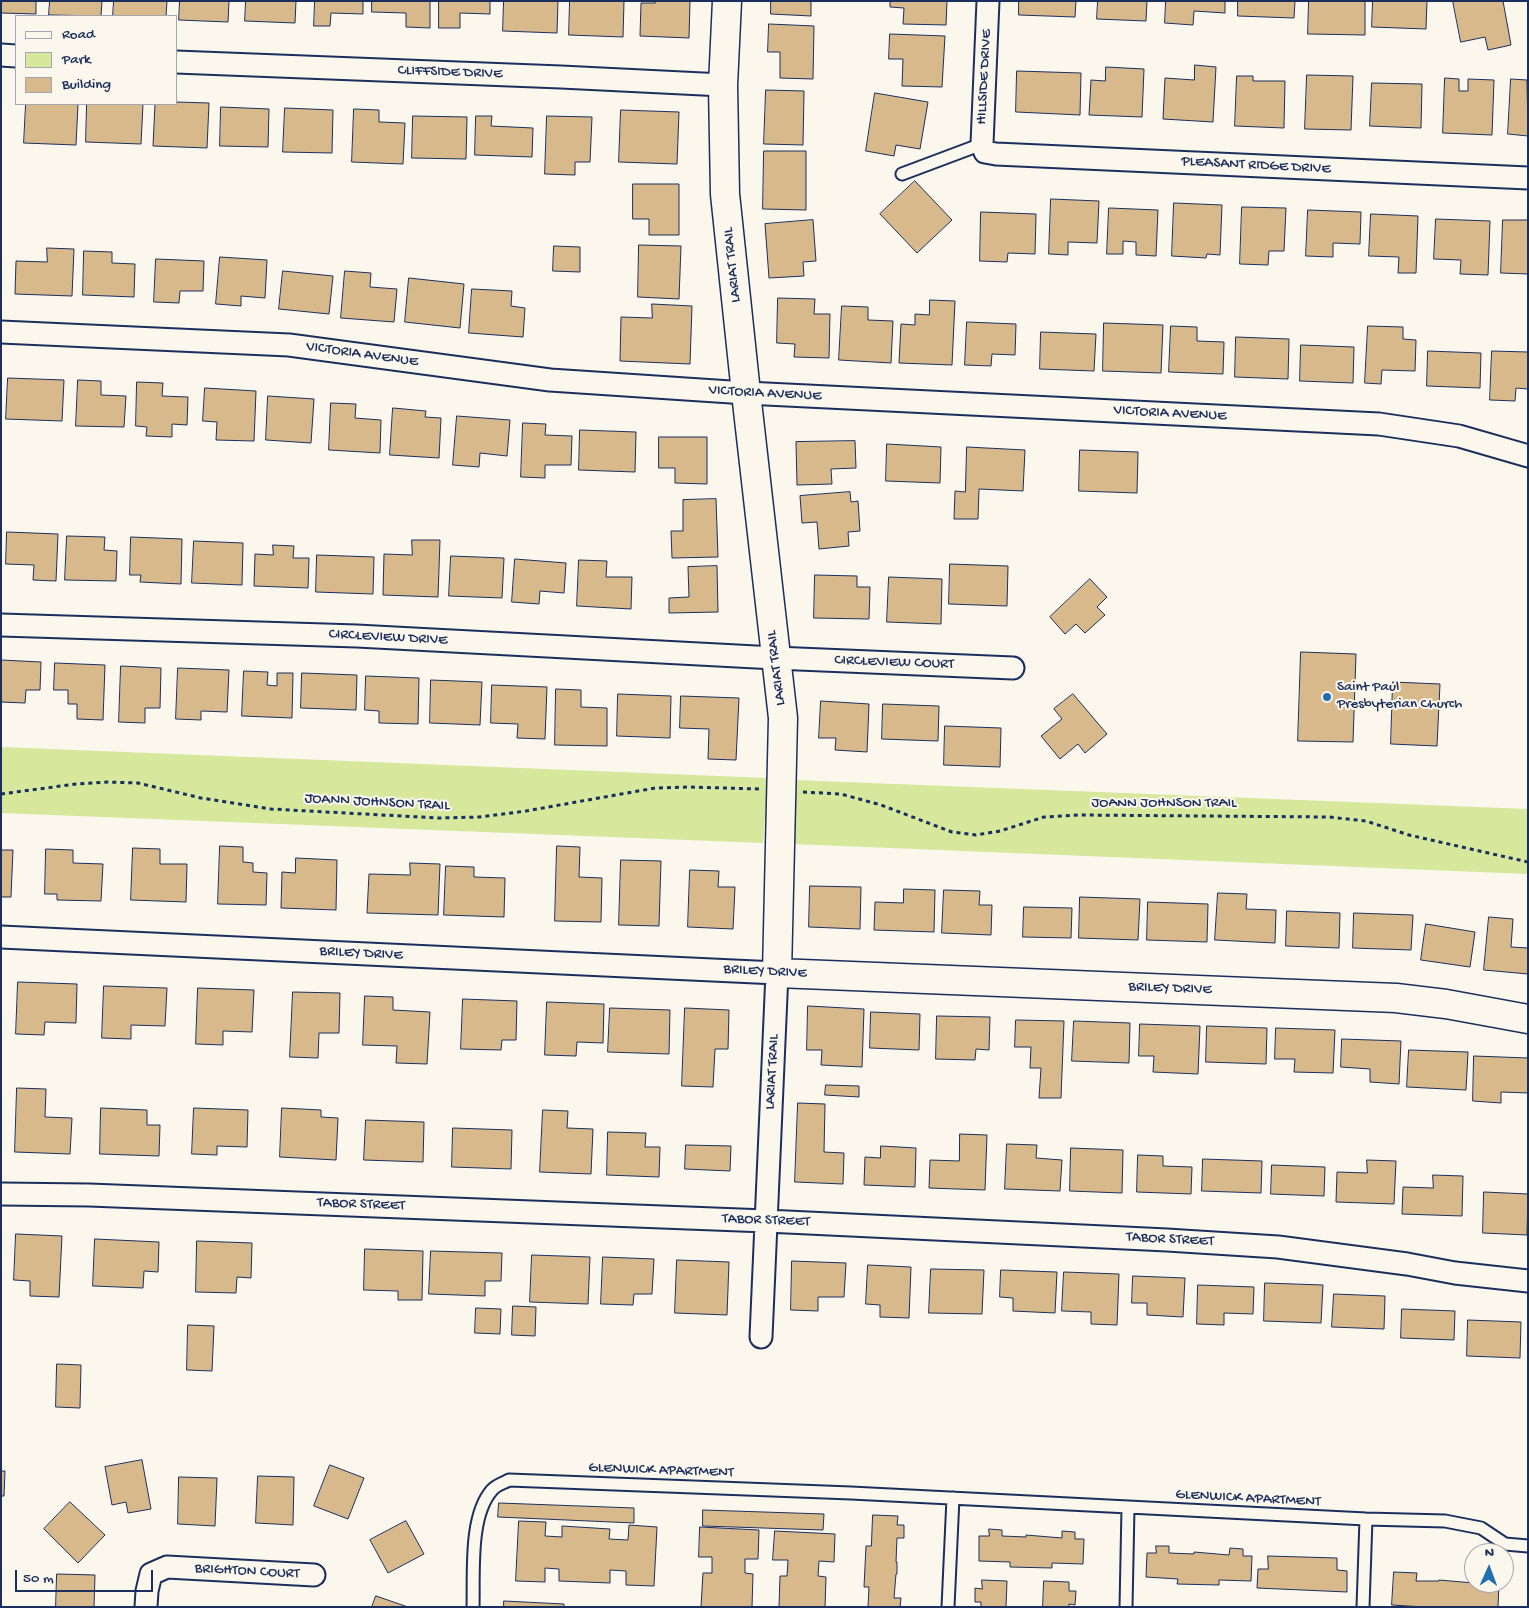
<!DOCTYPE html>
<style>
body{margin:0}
#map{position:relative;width:1529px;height:1608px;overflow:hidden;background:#fbf7ec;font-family:"Gochi Hand",sans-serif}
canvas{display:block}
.frame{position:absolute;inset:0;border:2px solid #1b2f5e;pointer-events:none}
.legend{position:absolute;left:15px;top:15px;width:162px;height:90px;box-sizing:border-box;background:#fbf7ec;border:1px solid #a1a7b3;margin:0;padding:6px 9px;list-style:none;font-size:15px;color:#1b2f5e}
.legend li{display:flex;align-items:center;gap:10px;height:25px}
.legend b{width:25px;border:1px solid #a1a7b3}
.north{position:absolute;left:1464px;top:1543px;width:50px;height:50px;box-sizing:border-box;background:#fbf7ec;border:1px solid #a1a7b3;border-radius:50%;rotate:2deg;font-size:14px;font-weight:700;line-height:20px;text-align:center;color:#1b2f5e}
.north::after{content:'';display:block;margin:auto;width:18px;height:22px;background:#1f6fb2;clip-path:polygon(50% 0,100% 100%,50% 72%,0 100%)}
.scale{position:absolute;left:15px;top:1570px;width:138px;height:22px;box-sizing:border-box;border:2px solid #1b2f5e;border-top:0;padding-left:6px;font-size:15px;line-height:18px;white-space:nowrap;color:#1b2f5e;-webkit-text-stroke:4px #fbf7ec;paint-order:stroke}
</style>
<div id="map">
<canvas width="1529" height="1608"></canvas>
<div class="frame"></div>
<ul class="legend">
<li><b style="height:6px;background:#fbf7ec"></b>Road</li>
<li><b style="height:14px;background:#d7e79b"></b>Park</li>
<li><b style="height:14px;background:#d8b98b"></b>Building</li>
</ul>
<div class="north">N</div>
<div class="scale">50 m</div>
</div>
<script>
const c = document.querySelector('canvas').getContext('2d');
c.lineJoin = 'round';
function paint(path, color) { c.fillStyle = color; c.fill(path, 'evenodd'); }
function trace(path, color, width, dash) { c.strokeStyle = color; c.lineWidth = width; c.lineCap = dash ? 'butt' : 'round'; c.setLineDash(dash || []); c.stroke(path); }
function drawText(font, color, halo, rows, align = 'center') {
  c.font = font + ' "Gochi Hand",sans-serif'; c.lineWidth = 4; c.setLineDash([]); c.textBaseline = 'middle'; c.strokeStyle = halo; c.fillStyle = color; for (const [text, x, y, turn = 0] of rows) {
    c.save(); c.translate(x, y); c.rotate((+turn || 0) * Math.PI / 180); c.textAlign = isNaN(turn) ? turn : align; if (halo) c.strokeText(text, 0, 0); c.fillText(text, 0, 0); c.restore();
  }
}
const green = new Path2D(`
 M1,747L768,778L763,843L1,813Z
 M794,780L1528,809V874L792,844Z`);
const building = new Path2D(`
 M1,1H36V14L1,13Z
 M50,1H102L101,16L49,15Z
 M114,1H167L166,16H113Z
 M180,1H229L228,22L179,20Z
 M246,1H296L295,23L245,21Z
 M315,1H363V14L331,13L330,26H314Z
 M372,1H430V28L406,27V13L372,12Z
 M439,1H490V14L460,13V28H439Z
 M504,1H558L557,33L503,31Z
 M570,1H624L623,37L569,35Z
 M655,1H690L689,38L640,36L641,3H655Z
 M771,1H811V16L771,14Z
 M878,1H947L946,25L903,24L904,8L890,7V2Z
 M1019,1H1076L1075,17L1019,15Z
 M1098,1H1147L1146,21L1097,19Z
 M1166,1H1225V13L1194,11L1193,25L1165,23Z
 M1238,1H1295L1294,18L1238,16Z
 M1309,1H1365V35L1308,34Z
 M1373,1H1427L1426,29L1372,27Z
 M1453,1H1503L1511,45L1488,50L1485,37L1461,42Z
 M769,24L814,26L813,79L780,78V52H768Z
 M890,34L945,36L942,87L902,86L903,59H889Z
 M1195,65L1216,67L1213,122L1163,119L1165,78L1194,80Z
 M1106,67L1144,69L1142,117L1089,115L1091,80L1105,81Z
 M1017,71L1081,73L1080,115L1016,112Z
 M1307,75L1353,76L1351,130L1305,129Z
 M1237,76H1253V81H1285L1284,128L1235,126Z
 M1445,78L1459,79V91H1468V79L1494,80L1492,135L1443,133Z
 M1511,79L1527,80L1528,136L1508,134Z
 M1372,83L1422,84L1421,128L1370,126Z
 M766,90L804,91L803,145L764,144Z
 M875,93L928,102L920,149L896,145L894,156L866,151Z
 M176,102L209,103L207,148L153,146L155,104H176Z
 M26,104H78L76,145L24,143Z
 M87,104H143L141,144L86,142Z
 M221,107L269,109L268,147L220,146Z
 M285,108L333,110L332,153L283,152Z
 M354,109L379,110V122L405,123L403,164L352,162Z
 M621,110L679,112L677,164L619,162Z
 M413,116L467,117L466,159L412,158Z
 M476,116H492L491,126L533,128L532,157L475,155Z
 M547,116L592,117L590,162H575V175L545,174Z
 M764,151H806V210L763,209Z
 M915,181L952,220L917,253L880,214Z
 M633,184H679V235H649V219H633Z
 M1051,199L1099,201L1097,243L1068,242V255L1049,254Z
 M1174,203L1222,205L1220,255L1207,254L1206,258L1172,256Z
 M1242,207L1286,208L1284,251H1269L1268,265L1240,264Z
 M1109,208L1158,210L1156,256L1136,255V242L1123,241V254H1107Z
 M1308,210L1361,212L1360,244L1333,243V257L1306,256Z
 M981,212L1036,214L1035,254L1008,253L1007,262L980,261Z
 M1371,214L1418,216L1416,273H1398L1399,257L1369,256Z
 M1436,219L1490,221L1488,275L1460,274L1461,260L1434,259Z
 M813,220L816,261L803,262L804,276L769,278L765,224Z
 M1503,220H1528V274L1501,273Z
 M639,245L681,246L679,299L638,297Z
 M554,246L580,247V272L553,271Z
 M47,248L74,249L72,296L15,294L16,261L47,262Z
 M84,251L112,252V263L135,264L134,297L83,295Z
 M220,257L267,260L265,298L241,296V306L216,304Z
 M156,259L204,261L203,291H180L179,303L154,302Z
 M283,271L333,276L329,314L279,309Z
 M345,271L371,273L370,287L397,289L394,322L341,318Z
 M409,278L464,284L460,328L405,322Z
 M472,289L512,291L511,306L525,308L523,337L469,333Z
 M778,298L815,299L814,314H830L829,358L794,357L795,344L777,343Z
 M930,300L955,301L952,365L899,363L901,324L915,325V314L929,315Z
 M652,304L692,306L690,364L620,361L621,317L652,318Z
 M842,306L868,307V320L893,321L891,363L839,360Z
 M967,322L1016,324L1015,355L992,354L991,366L965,365Z
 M1104,323L1163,325L1161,373L1103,371Z
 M1171,326L1197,327V341L1224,342L1223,374L1169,372Z
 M1368,326L1403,327V339L1416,340L1415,371L1382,370L1381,384L1365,383Z
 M1041,332L1096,334L1094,371L1040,369Z
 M1236,337L1289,339L1288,379L1235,377Z
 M1301,345L1354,347L1353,383L1300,381Z
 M1428,351L1481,353L1480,388L1427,386Z
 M1492,351L1528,352V389L1516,388L1515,401L1490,400Z
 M8,378L64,380L62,421L6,419Z
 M78,380L101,381V395L126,396L124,427L76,426Z
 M137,382L163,383L162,396L188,397L187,425L172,424V437L146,436L147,427L136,426Z
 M205,388L256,391L254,441L216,440L217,422L203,421Z
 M268,396L314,399L311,443L266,440Z
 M331,403L356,404L355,418L381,420L380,453L329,450Z
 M393,408L426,411L425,417L441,418L439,458L390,455Z
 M457,416L510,420L507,456L480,453L479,467L453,465Z
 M523,423L546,424L545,435L572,436L571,465H545V478L521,477Z
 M580,430L636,432L635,472L579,470Z
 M659,437H707V484L675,483V468H659Z
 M855,441L856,468L831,469L832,484L797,485L796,442Z
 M887,444L941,447L940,483L886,481Z
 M967,447L1025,450L1023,491L979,489L978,519H954L955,491L965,492Z
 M1080,450L1138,452L1137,493L1079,491Z
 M850,492L851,502L858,501L860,531L848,532L849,546L819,549L817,522L802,523L800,496Z
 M716,499L718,557L672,558L671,531H683V500Z
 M7,532L58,534L56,581L33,580L34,565L6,564Z
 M67,536L105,537L104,550L117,551L116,581L65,580Z
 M131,537L182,539L181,584L140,582L141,575H130Z
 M412,540H440L438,597L383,595L384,554L412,555Z
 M194,541L243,543L242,585L192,583Z
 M273,545L294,546L293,558H309L308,588L254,586L255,554L273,555Z
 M317,555L374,557L373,594L316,592Z
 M451,556L504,558L502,598L449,596Z
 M515,559L566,563L564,593L540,591L539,604L512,602Z
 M579,560L607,561L606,577H632L631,609L577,606Z
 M950,564L1008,566L1007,606L949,604Z
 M717,566L718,612L669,613V598L689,597L688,567Z
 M815,575L857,576V587H870L869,619L814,618Z
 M889,577L942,579L941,624L887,622Z
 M1090,579L1107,597L1097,607L1105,615L1085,633L1076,624L1065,634L1050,617Z
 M1301,652L1356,654L1353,742L1298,741Z
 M1,660L41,662L40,690H26L25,703L1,702Z
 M55,663L105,665L103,720L77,719V704H68V690H54Z
 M121,666L161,668L160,708H145V723L119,722Z
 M178,668L229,670L227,712L201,711V720L176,719Z
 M244,671L268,672L267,685L277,686V673H293L292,718L242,716Z
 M302,673L357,675L356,710L301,708Z
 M366,676L419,678L418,724L379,723V711L365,710Z
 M431,680L482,682L480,725L430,723Z
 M1393,682L1440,684L1437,746L1391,744Z
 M492,685L547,687L545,739L517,738L518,724L491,723Z
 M556,689L581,690V707L607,708V746L555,745Z
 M618,694L671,696L670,738L617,736Z
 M1073,694L1107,734L1085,753L1078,744L1060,759L1041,736L1062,719L1054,709Z
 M681,696L739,698L736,760L708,759L709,729L680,728Z
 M821,701L869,704L867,752L835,750L836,738H819Z
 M883,704L939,706L938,741L882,739Z
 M945,726L1001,728L1000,767L944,765Z
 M220,846L243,847V862L253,863V872L267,873L266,905L218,904Z
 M557,846L580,847L579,877L602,878L601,922L555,921Z
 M133,848L160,849V864H187L186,902L131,900Z
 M46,849L73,850V863L103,864L101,901L57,900V894H45Z
 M1,850H13L11,897H1Z
 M296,858L337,860L336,910L281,908L282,872L295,873Z
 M621,860L661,861L659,926L619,925Z
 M410,863L440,864L438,915L367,913L369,874L410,875Z
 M446,866L474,867V877L505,878L504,917L444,915Z
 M690,870L719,871L718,887H735L733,929L688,927Z
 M810,886L861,887L860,929L809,927Z
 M904,889L935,890L934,932L874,930L875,902L903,903Z
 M944,890L980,891L979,905H992L991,935L942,933Z
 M1218,893L1247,894L1246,909L1276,910L1275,943L1215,940Z
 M1080,897L1140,899L1138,940L1079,938Z
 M1148,902L1208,904L1207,942L1147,940Z
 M1024,907L1072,908L1071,938L1023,937Z
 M1287,911L1340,913L1339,948L1286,946Z
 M1354,913L1413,915L1411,950L1353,948Z
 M1489,917L1513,919L1511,947L1528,948V974L1484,970Z
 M1426,924L1475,932L1470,967L1421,960Z
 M18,982L77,984L76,1023L45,1022L44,1035L16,1034Z
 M104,986L167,988L165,1026L131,1025V1039L102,1038Z
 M198,988L254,990L252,1032L223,1031V1045L196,1044Z
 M293,992L340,993L339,1033H319L318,1058L290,1057Z
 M365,996L393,997V1010L430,1012L427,1064L396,1063L397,1046L363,1045Z
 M463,999L517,1001L516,1040H502L501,1050L461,1049Z
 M547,1002L604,1004L603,1043L577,1042L576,1056L545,1055Z
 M808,1006L864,1009L862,1067L821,1065L822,1050H807Z
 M610,1008L670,1010L669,1054L608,1052Z
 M685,1008L729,1010L728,1049H715L713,1087L682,1086Z
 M871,1012L920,1014L919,1050L870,1048Z
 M937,1016L990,1017L989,1050L976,1049L975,1060L936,1059Z
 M1016,1020L1064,1021L1061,1098H1039L1041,1068H1030L1031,1047H1015Z
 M1074,1021L1130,1023L1129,1063L1072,1061Z
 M1140,1024L1200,1026L1198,1074L1153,1072L1154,1056H1139Z
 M1207,1026L1267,1028L1266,1064L1206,1062Z
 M1276,1028L1335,1030L1333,1073L1294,1072L1295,1059H1275Z
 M1342,1039L1401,1041L1399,1084L1370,1082V1069L1341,1067Z
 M1409,1050L1468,1052L1466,1090L1407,1087Z
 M1474,1056L1528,1058V1093L1501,1092V1103L1473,1101Z
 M826,1085L859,1086V1097L825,1095Z
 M17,1088L46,1089L45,1117L72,1118L70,1154L15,1152Z
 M798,1103L825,1104L824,1152L844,1153L843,1184L795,1182Z
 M101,1108L147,1110V1125H160L159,1156L100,1154Z
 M194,1108L248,1110L247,1147L217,1146V1155L192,1154Z
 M282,1108L321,1110V1117L338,1118L336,1160L280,1157Z
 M543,1110L568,1111L567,1128L593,1129L591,1174L540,1172Z
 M366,1120L424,1122L423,1162L364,1160Z
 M453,1128L512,1130L511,1169L452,1167Z
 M608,1132L646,1133L645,1147H660L659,1177L607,1175Z
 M960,1134L987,1135L985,1190L929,1188L930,1160L959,1161Z
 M1007,1144L1037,1145L1036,1158L1062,1160L1060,1191L1005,1189Z
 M686,1145L731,1146L730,1171L685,1169Z
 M881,1146L916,1148L915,1187L864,1185L865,1157L880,1158Z
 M1071,1148L1123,1150L1122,1193L1070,1191Z
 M1138,1155L1163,1156V1166L1192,1167L1191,1194L1137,1192Z
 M1203,1159L1262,1161L1261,1193L1202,1191Z
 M1367,1160L1396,1161L1394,1204L1336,1202L1337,1172L1367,1173Z
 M1272,1165L1325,1167L1324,1196L1271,1194Z
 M1433,1175L1463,1176L1462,1216L1402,1214L1403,1187L1433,1188Z
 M1484,1192L1528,1194L1527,1235L1483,1233Z
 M16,1234L62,1236L59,1297L30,1296V1281L14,1280Z
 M95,1239L159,1242L158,1272L144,1271L143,1288L93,1286Z
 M197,1241L252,1243L251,1278L237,1277L236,1293L196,1292Z
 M365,1249L423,1251L422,1300H398V1291L364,1290Z
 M431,1251L502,1253L501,1281H485V1296L429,1294Z
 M532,1255L590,1257L588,1304L530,1302Z
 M603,1257L654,1259L652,1294H634L633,1305L601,1304Z
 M677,1260L729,1262L727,1315L675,1313Z
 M792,1261L846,1263L844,1297H818V1311L791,1310Z
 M868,1265L911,1267L909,1318L880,1317V1305L866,1304Z
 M931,1269L984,1270L982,1314L929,1313Z
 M1001,1270L1057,1272L1055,1313L1013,1311V1298L1000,1297Z
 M1064,1272L1119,1274L1117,1325L1091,1324V1312L1062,1311Z
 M1133,1276L1185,1278L1183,1317L1147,1315V1303H1132Z
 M1265,1283L1323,1285L1321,1323L1264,1321Z
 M1198,1285L1254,1287L1253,1314L1224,1313V1325L1197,1324Z
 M1334,1294L1385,1296L1384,1329L1332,1327Z
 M513,1306L536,1307L535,1336L512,1335Z
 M476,1308L501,1309L500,1334L475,1333Z
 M1402,1309L1455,1311L1454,1340L1401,1338Z
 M1468,1320L1521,1322L1520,1358L1467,1356Z
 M188,1325L214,1326L212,1371L187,1370Z
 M57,1364L81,1365L80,1408L56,1407Z
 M142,1460L151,1509L128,1513L126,1502L112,1505L105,1467Z
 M330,1465L364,1478L348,1519L314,1506Z
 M1,1471H5L4,1496H1Z
 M258,1476L294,1477L293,1525L256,1523Z
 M179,1477L217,1478L215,1526L178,1524Z
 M70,1502L105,1535L78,1563L44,1529Z
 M499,1503L634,1508V1523L498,1517Z
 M703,1510L824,1514L823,1530L703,1526Z
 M873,1515L898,1516L897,1525H904V1538H897L896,1562H897V1574H896L894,1598H901L900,1607H868L869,1587H864L866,1546H871Z
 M406,1521L424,1554L388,1573L370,1540Z
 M519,1521L546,1522L545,1536L562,1537V1526L610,1529L609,1539L628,1540L629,1525L657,1527L654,1586L626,1585V1571L610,1570V1583L559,1581V1569L545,1568V1582L516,1581Z
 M700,1527L759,1530L758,1559H745V1573L753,1574L752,1607H701L703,1573H712V1557H699Z
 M989,1529L1002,1530V1536L1026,1537V1535L1062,1538V1531L1075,1532V1539H1084L1083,1564L1052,1563V1568L1010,1567V1562L979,1561V1536H989Z
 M775,1531L835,1534L834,1562L819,1561L818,1576L826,1577L825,1607H779L780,1576H787L788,1560H773Z
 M1156,1546H1169V1553L1194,1554V1552L1229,1555L1230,1548L1243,1549V1556H1252L1251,1581L1219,1580V1585L1177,1584L1178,1579L1146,1577L1147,1553H1156Z
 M1268,1556L1337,1558V1570L1347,1571V1592L1257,1588L1258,1569H1268Z
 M1394,1572L1417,1573L1416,1581H1439V1580L1474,1583H1499L1498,1607H1424L1392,1605Z
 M57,1574L95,1575L94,1607H56Z
 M982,1580L1007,1581L1006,1607H981V1602H975V1588L982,1589Z
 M1044,1581L1069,1582V1591H1076L1075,1605L1069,1604V1607H1043Z
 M376,1596L408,1607H372Z
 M504,1601L564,1604V1607H504Z`);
const path = new Path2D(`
 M803,792L841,794L881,805L952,832L976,835L1000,831L1044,817L1079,815L1329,817L1366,821L1409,835L1528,862
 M1,794L76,784L108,782L138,783L201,798L271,809L439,818L479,817L526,811L655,788L688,787L760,789`);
const service = new Path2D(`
 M902,174L982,144
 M473,1607C474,1573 469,1516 492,1490C496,1485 504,1483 509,1480L851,1493L1366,1519L1445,1521L1481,1528L1505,1544L1528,1546
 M948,1607L953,1498
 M1126,1607L1128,1508
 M1363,1607L1366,1519`);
const minor = new Path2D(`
 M988,1L982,144L985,152L996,154L1528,178
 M1,55L16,56
 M176,62L561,77L723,85
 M1,332L289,345L550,380L746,393L1379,424L1459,436L1528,456
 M1,625L357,636L775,658L1013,668
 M1,937L777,973L761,1337
 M1,1194L89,1195L766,1221L1167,1240L1278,1247L1407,1264L1455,1273L1528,1281
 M146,1607L147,1591L151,1574L167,1567L314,1575`);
const tertiary = new Path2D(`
 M727,1L723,85L725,194L746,393L783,718L777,973L1396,998L1446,1004L1528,1019`);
const markers = [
 [1327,697,5,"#1f6fb2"]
];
const streetNames = [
 ["CLIFFSIDE DRIVE",450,73,2],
 ["HILLSIDE DRIVE",985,77,-87],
 ["PLEASANT RIDGE DRIVE",1256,166,3],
 ["LARIAT TRAIL",733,265,-96],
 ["VICTORIA AVENUE",362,355,8],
 ["VICTORIA AVENUE",765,394,3],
 ["VICTORIA AVENUE",1170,414,3],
 ["CIRCLEVIEW DRIVE",388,638,3],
 ["CIRCLEVIEW COURT",894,663,2],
 ["LARIAT TRAIL",777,668,-97],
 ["JOANN JOHNSON TRAIL",377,803,3],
 ["JOANN JOHNSON TRAIL",1164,804],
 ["BRILEY DRIVE",361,954,3],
 ["BRILEY DRIVE",765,972,3],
 ["BRILEY DRIVE",1170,989,2],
 ["LARIAT TRAIL",773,1072,-87],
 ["TABOR STREET",361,1205,2],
 ["TABOR STREET",766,1221,2],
 ["TABOR STREET",1170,1240,3],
 ["GLENWICK APARTMENT",661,1471,2],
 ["GLENWICK APARTMENT",1248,1499,3],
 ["BRIGHTON COURT",247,1572,3]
];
const poiNames = [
 ["Saint Paul",1337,688],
 ["Presbyterian Church",1337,705]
];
paint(green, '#d7e79b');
paint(building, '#d8b98b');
trace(building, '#1b2f5e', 1);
trace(service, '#1b2f5e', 15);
trace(minor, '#1b2f5e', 25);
trace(tertiary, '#1b2f5e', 31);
trace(path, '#1b2f5e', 3, [4, 4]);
trace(service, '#fbf7ec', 11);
trace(minor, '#fbf7ec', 21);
trace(tertiary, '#fbf7ec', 28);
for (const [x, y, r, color] of markers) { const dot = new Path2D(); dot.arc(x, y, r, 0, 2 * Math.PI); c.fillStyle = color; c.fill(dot); trace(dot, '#fbf7ec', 2); }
drawText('15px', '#1b2f5e', '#fbf7ec', streetNames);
drawText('15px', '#1b2f5e', '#fbf7ec', poiNames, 'left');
</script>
